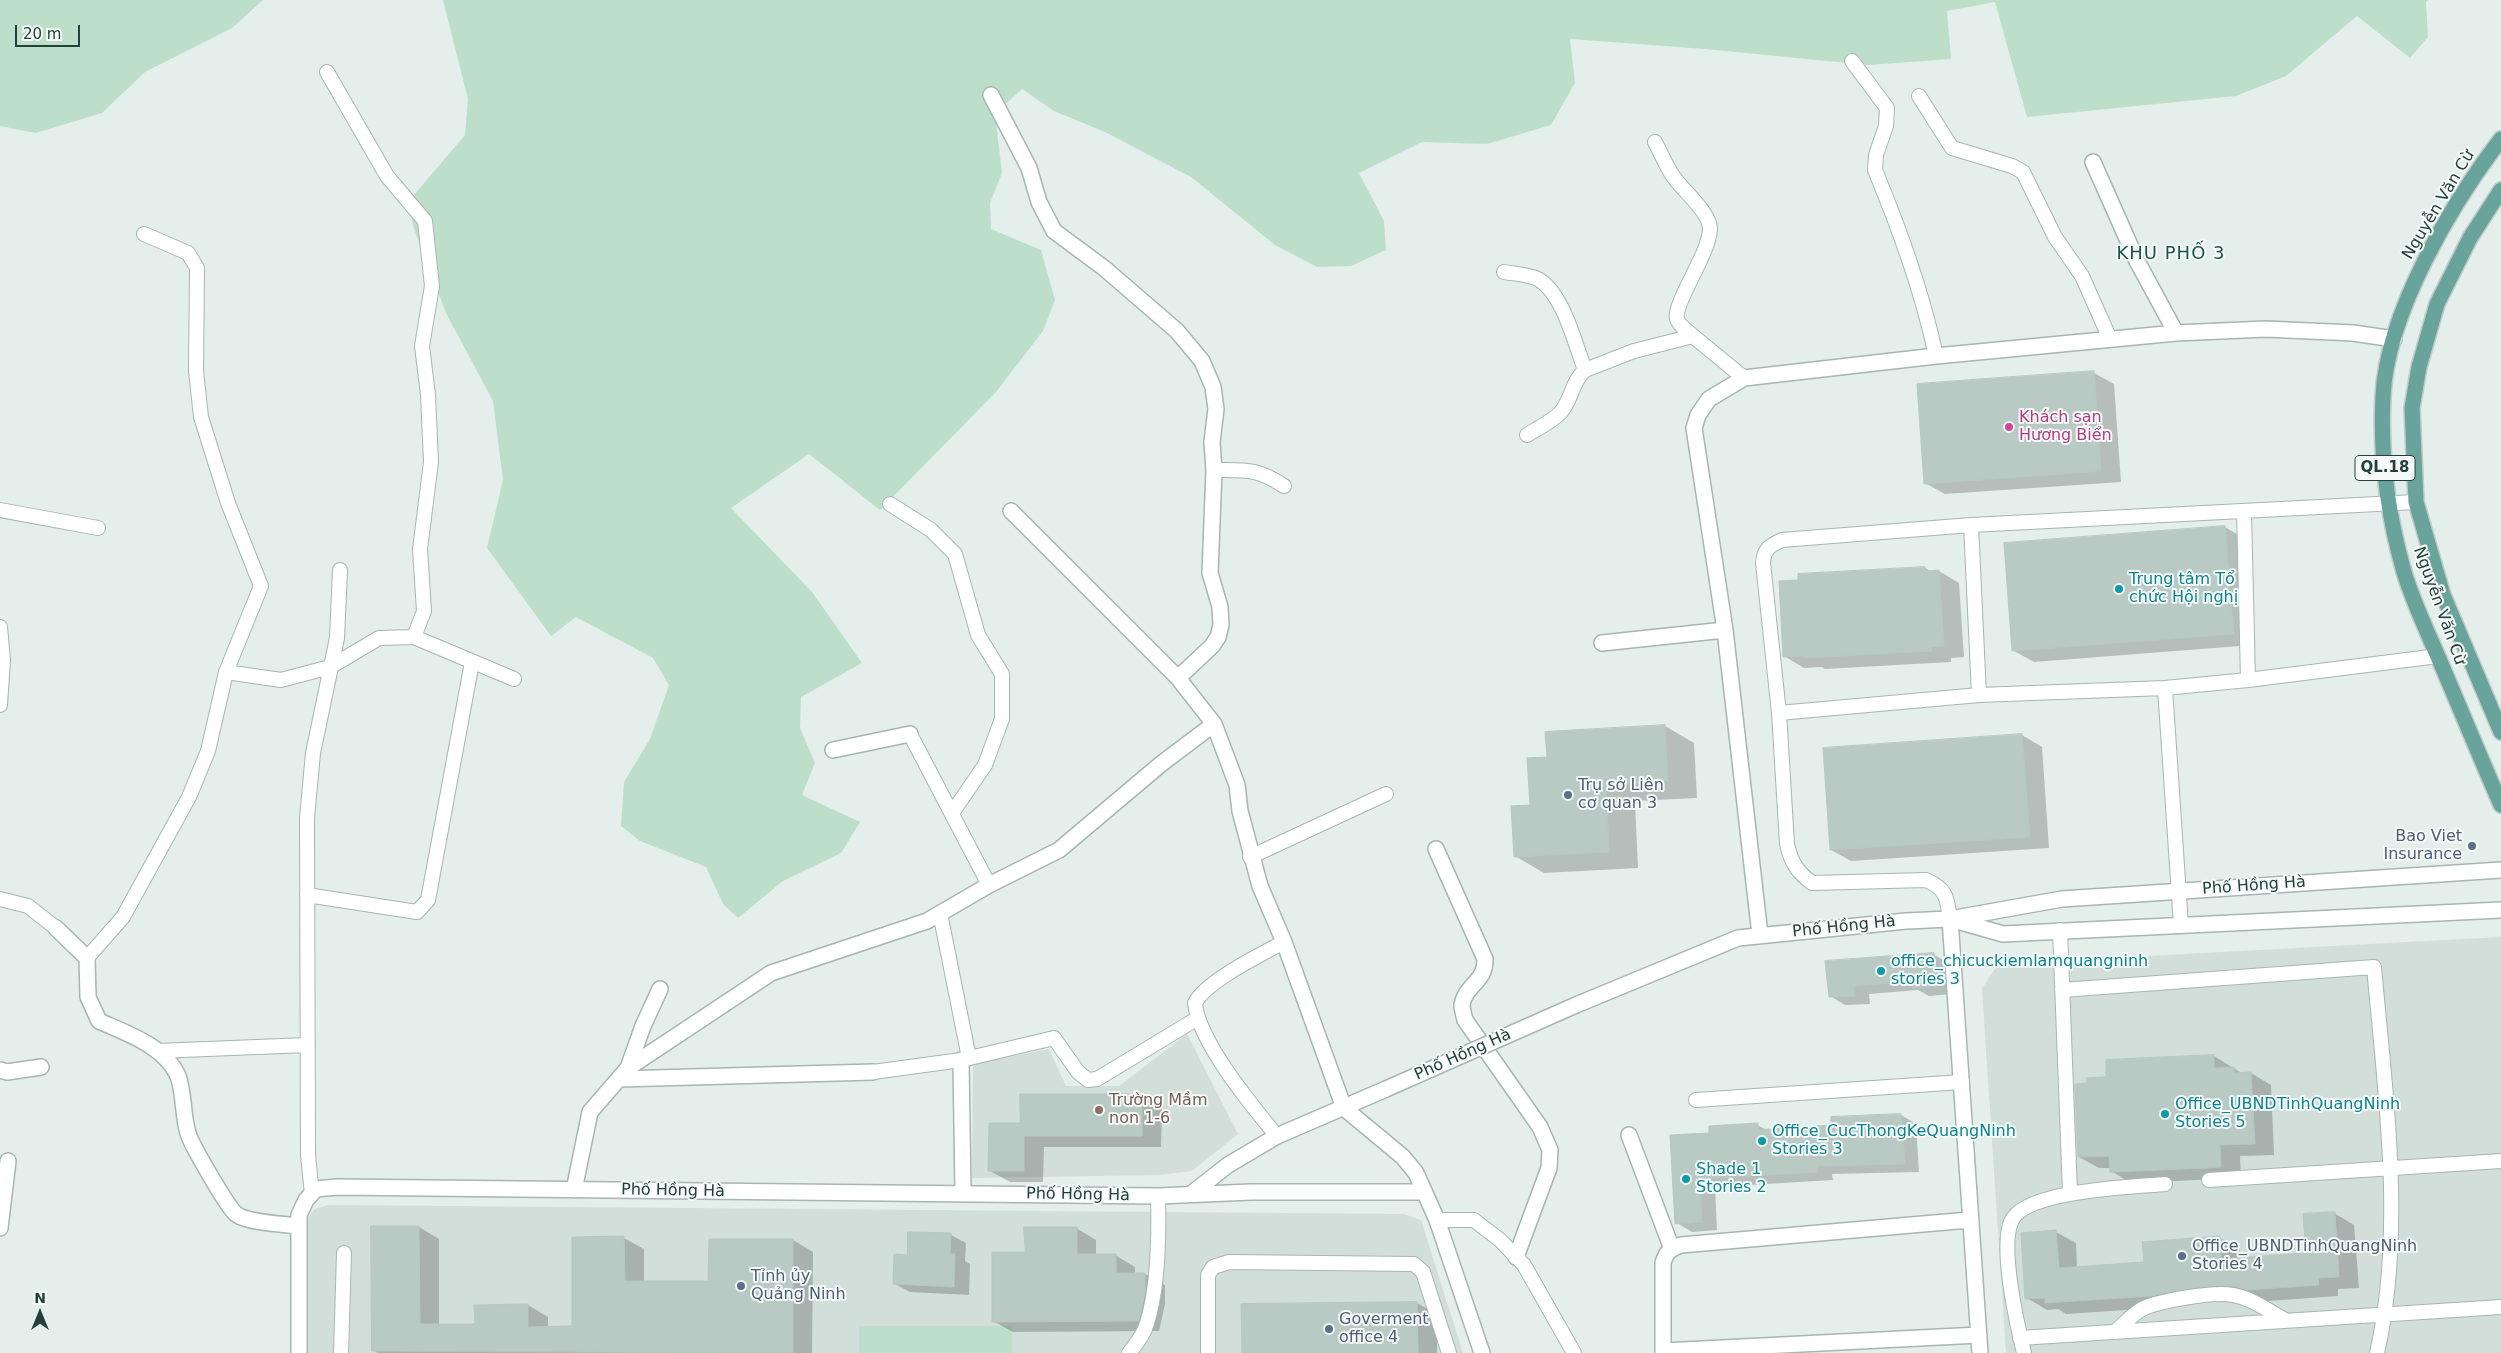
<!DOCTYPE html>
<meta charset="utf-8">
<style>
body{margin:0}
#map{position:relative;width:2501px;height:1353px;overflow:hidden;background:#e4eeeb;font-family:"DejaVu Sans",sans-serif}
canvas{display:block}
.north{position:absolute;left:15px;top:1288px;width:50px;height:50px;-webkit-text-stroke:4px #f5faf8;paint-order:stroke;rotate:0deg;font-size:14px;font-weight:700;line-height:20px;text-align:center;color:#23403c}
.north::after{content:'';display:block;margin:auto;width:18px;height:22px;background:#23403c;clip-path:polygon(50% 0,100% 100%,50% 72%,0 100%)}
.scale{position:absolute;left:15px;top:25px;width:65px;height:22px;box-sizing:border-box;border:2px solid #23403c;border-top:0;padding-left:6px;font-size:15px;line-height:18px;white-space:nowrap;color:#23403c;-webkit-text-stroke:4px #f5faf8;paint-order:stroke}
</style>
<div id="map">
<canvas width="2501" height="1353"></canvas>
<div class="north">N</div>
<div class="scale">20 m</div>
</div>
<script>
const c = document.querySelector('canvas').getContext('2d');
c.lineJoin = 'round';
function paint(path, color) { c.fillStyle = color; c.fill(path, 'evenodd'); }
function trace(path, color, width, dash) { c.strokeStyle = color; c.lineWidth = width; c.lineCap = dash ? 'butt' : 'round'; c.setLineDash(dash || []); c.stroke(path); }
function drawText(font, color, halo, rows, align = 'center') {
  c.font = font + ' "DejaVu Sans",sans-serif'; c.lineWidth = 4; c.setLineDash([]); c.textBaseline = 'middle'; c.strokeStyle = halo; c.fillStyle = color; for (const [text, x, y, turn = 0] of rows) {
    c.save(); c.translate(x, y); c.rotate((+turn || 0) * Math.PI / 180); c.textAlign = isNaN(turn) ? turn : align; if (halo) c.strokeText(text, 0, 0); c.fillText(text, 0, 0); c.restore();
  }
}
const built = new Path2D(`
 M2501,937V1353H2006L1982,989L1998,964Z
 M1187,1034L1238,1134L1192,1171L1158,1175L972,1178L973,1064L1049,1049L1066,1086H1119Z
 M328,1205L1404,1214L1421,1220L1463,1353H306V1220L315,1209Z`);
const green = new Path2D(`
 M0,0H263L232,28L145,72L102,113L36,133L0,126Z
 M443,0H2428L2426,2L2428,37L2410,58L2357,16L2286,76L2236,96L2027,117L1995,2L1947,11L1951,59L1868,65L1705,49L1570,39L1575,83L1551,125L1487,144L1422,142L1359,173L1384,221L1386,250L1351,266L1317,267L1275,245L1191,177L1107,133L1054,111L1022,89L995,114L1002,173L990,203L991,229L1041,250L1055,300L1043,331L996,392L880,510L809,454L731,508L812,592L862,663L801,697L800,728L815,763L802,795L860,822L841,853L783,881L738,918L723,904L706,867L640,841L621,826L624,782L650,739L669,685L653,658L576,617L551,636L487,548L503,480L493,401L446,313L414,229L408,202L465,135L468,99Z
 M859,1326H1012V1353H859Z`);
const shadow = new Path2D(`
 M2094,373L2114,384L2121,482L1945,494L1925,483Z
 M2225,527L2245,539L2253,645L2034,662L2014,651Z
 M1925,568L1932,572L1939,571L1959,583L1964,657L1951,658V662L1825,669L1822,667L1804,668L1784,656Z
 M1665,726L1694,743L1697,798L1635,801L1638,868L1544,873L1515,856L1531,806Z
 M2022,735L2042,747L2049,848L1851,861L1831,850Z
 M1933,954L1948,963L1952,994L1929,996L1918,990L1869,994L1870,1004L1845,1005L1830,996L1826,962Z
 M2214,1056L2243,1074L2251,1073L2271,1085L2274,1155L2240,1156L2241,1178L2131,1183L2111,1171V1168H2099L2079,1157L2088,1085L2108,1078Z
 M1142,1095L1162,1107L1161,1147H1044L1043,1182H1010L990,1171L1021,1125Z
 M1901,1115L1916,1124L1919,1172L1832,1174L1833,1180L1715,1187L1717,1230L1692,1232L1677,1223L1710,1135L1757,1125L1767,1130L1833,1126Z
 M2334,1213L2354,1225L2359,1288L2338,1289V1296L2268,1301L2255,1297L2234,1296L2172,1307L2066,1314L2058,1309L2047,1310L2027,1298L2056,1232L2076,1243L2077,1268L2145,1263L2220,1238L2240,1249V1259L2307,1254Z
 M419,1227L439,1239V1325H476L528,1305L548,1317V1328H574L624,1238L644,1249V1282H710V1240H793L813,1252L812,1353H378L373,1350Z
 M1076,1228L1096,1240V1256L1115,1255L1135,1267V1274H1145L1165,1285V1304L1159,1331L1013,1332L993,1321L1026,1253Z
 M951,1235L966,1243L965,1261L970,1264L969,1295L910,1292L895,1284Z
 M1417,1303L1437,1314V1353H1243Z`);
const building = new Path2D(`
 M2094,371L2101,471L1924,484L1917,384Z
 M2225,526L2234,634L2012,651L2004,543Z
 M1925,567L1926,571L1939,570L1944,646L1931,647L1932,651L1804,658V656L1783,657L1779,581L1798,580V574Z
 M1665,725L1668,781L1606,785L1609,852L1514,857L1511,806L1530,805L1527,758L1547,757L1545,732Z
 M2022,734L2030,837L1830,850L1823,748Z
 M1934,953L1937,986L1912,988L1911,981L1854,986L1855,996L1829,997L1825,961Z
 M2214,1055V1068L2234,1067V1073L2251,1072L2255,1144L2220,1145L2221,1167L2209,1168L2110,1172L2109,1156L2078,1157L2075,1084L2087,1083L2086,1078L2106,1077V1060Z
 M1020,1094H1142V1136H1024V1171H988L989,1123H1020Z
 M1901,1114L1905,1164L1817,1166L1818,1172L1700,1179L1702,1222L1675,1224L1670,1135L1709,1133V1126L1758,1123V1130L1831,1125V1117Z
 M2335,1212L2339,1277L2318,1278L2319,1285L2247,1290L2234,1286H2213L2152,1296L2045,1303V1298L2025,1299L2021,1233L2056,1230L2059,1268L2144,1262L2142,1242L2220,1236L2221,1259L2306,1253L2303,1214Z
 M371,1226H419L420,1324H475L474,1305L528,1304V1327L572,1326V1237L624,1236L625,1281H708L709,1239H793V1353L372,1351Z
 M1024,1227H1077V1254H1116V1273H1145V1292L1139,1321L992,1322V1252H1025Z
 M908,1232L951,1233L950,1254H955L954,1287L893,1284L894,1254L907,1255Z
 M1417,1302L1418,1353H1242L1241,1304Z`);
const service = new Path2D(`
 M1852,61L1887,108L1886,126L1876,155L1875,170C1900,231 1922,291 1936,356
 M327,72L387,176L425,221L432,286L422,346L428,395L431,462L420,549L424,611L414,637
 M1919,96L1952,148L2012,166L2023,172L2055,237L2082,276L2110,339
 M1655,142C1661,153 1666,166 1673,176C1683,191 1710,212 1710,229C1709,255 1673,303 1677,319C1680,327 1688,331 1693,336
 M1504,272C1515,274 1527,274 1538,279C1563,293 1575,344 1585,370
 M1527,435C1538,428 1553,421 1561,412C1572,399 1572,381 1585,370L1634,351L1693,336L1744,378
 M1214,470C1246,470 1257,468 1284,486
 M890,504L931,530L955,554L978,635L1002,674V719L985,765L952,813
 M0,510L98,528
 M2244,511L2248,680
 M1971,525L1979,695
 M0,627L3,660L0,705
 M226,672L281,680L330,667L379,638L414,637L514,679
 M2165,688L2181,925
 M1779,713L1979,695L2165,688L2248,680L2438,656
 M910,734L989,885
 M1250,857L1386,794
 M307,895L417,912L428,900L472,662
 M0,899L28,906L56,928
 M940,913L969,1058
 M1950,919C1947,898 1947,889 1926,880L1812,883C1797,872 1791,862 1787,844L1779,713L1763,563C1764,549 1769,546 1782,540L1971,525L2416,502
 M2060,930L2070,1193
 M87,958L123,917L189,797L208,751L226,672L261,586L228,503L201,417L196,371L197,268L188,253L144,234
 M2062,990L2374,967C2385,1092 2405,1230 2377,1353
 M157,1051L307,1045
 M873,1072L961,1060L1054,1038L1078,1072L1088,1080L1097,1079L1198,1018
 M1696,1100L1962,1082
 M1277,1136C1253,1107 1198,1041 1195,1003C1206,981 1262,954 1284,942
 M2209,1180L2501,1161
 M312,1194L308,1155L307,818L313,753L337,638L340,570
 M1437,1220H1474L1500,1240L1524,1265L1574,1353
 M2115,1332C2123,1324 2132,1315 2142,1309C2158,1301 2214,1291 2233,1295C2251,1298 2269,1311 2285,1320
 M2020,1338L2501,1307
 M341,1353L344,1253
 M1129,1353C1136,1344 1144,1335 1147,1323C1158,1288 1159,1233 1158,1196
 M1208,1353V1275L1213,1267L1229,1262L1414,1264L1423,1272L1449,1353
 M2024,1353C2017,1324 2000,1249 2011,1222C2023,1190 2134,1187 2165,1184`);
const minor = new Path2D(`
 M991,95L1029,168L1039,202L1054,231L1104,268L1177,331L1202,361L1213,387L1216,409L1212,442L1214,470L1210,573L1220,607L1221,625L1218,637L1212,646L1178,678
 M2093,162L2137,261L2176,333
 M1011,511L1178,678L1214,724L1237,785L1240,811L1260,886L1284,942L1344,1108L1403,1157L1416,1173L1437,1220L1482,1353
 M1602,643L1725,630
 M833,750L910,734
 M1436,849L1485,959C1486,982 1465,985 1462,1005C1462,1009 1464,1016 1465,1020L1540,1127L1550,1150L1549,1168L1516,1257
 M1950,919L1980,1353
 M1954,920L2003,934L2501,910
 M56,928L87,958L88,997L99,1021C126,1033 165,1046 178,1076C185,1095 182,1118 189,1136C193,1147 228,1208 236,1214C247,1223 284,1224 299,1226
 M1760,935L1725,630L1694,428L1698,415L1709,399L1744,378L1936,356L2176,333L2266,329L2353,333L2394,339
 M1576,1005L1738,938L1906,921L1950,919L2062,899L2501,870
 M961,1060L963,1193
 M628,1068L643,1026L660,989
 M0,1070L7,1072L41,1067
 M619,1079L873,1072
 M1629,1135L1672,1249
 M574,1190L590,1112L628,1068L771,973L927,921L989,885L1059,850L1161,764L1214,724
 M1191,1194L1228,1165L1277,1136L1386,1089
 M0,1228L8,1161
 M1663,1351L1979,1335
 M299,1353V1215L306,1200L316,1189L337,1187L1158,1196L1251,1192H1424
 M1663,1353V1263C1666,1252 1670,1249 1681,1245L1969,1220`);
const primary = new Path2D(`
 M2501,139C2451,204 2387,313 2383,396C2380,455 2388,516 2404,572C2413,602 2427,631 2439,659C2460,708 2480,757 2501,805
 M2501,190L2470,238L2437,304L2419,367L2412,408L2416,502L2443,595L2501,732`);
const minorBridge = new Path2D(`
 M1386,1089L1576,1005`);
const markers = [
 [2009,427,5,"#d1479c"],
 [2119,589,5,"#0f9aa8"],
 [1568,795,5,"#5c6f8a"],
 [2472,846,5,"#5c6f8a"],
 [1881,971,5,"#0f9aa8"],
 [1099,1110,5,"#8d6e63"],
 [2165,1114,5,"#0f9aa8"],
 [1762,1141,5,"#0f9aa8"],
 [1686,1179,5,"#0f9aa8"],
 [2182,1256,5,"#5c6f8a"],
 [741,1286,5,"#5c6f8a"],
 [1329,1329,5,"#5c6f8a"]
];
const shields = [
 [2385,468,60]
];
const shieldNames = [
 ["QL.18",2385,468]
];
const streetNames = [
 ["Nguyễn Văn Cừ",2439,205,-59],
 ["Nguyễn Văn Cừ",2439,606,70],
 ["Phố Hồng Hà",2254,886,-4],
 ["Phố Hồng Hà",1844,927,-6],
 ["Phố Hồng Hà",1463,1055,-24],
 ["Phố Hồng Hà",673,1191,1],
 ["Phố Hồng Hà",1078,1195,1]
];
const hotelNames = [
 ["Khách sạn",2019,418],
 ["Hương Biển",2019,436]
];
const cultureNames = [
 ["Trung tâm Tổ",2129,580],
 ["chức Hội nghị",2129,598],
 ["office_chicuckiemlamquangninh",1891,962],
 ["stories 3",1891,980],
 ["Office_UBNDTinhQuangNinh",2175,1105],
 ["Stories 5",2175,1123],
 ["Office_CucThongKeQuangNinh",1772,1132],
 ["Stories 3",1772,1150],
 ["Shade 1",1696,1170],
 ["Stories 2",1696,1188]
];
const serviceNames = [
 ["Trụ sở Liên",1578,786],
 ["cơ quan 3",1578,804],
 ["Bao Viet",2462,837,"right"],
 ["Insurance",2462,855,"right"],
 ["Office_UBNDTinhQuangNinh",2192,1247],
 ["Stories 4",2192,1265],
 ["Tỉnh ủy",751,1277],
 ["Quảng Ninh",751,1295],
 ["Goverment",1339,1320],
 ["office 4",1339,1338]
];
const educationNames = [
 ["Trường Mầm",1109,1101],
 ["non 1-6",1109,1119]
];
const neighbourhoodNames = [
 ["KHU PHỐ 3",2171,254]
];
paint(built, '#d2deda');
paint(green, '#bddfca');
paint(shadow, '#0003');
paint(building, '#b9c9c4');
trace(building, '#b6c8c2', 1);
trace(service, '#a6b6b3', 16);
trace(minor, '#a6b6b3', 18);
trace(primary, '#c1cac8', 18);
trace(service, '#fff', 14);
trace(minor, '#fff', 15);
trace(primary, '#68a49b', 15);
trace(minorBridge, '#a6b6b3', 18, []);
trace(minorBridge, '#fff', 15);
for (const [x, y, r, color] of markers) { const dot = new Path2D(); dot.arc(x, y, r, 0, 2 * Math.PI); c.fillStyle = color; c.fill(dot); trace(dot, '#f5faf8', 2); }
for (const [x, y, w] of shields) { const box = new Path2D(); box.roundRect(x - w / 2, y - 12.5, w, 25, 4); c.fillStyle = '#f5faf8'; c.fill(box); trace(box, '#23403c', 1); }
drawText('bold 15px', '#23403c', null, shieldNames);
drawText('16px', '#23403c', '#f5faf8', streetNames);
drawText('16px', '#b23c85', '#f5faf8', hotelNames, 'left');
drawText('16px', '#0d838f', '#f5faf8', cultureNames, 'left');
drawText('16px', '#4e5e75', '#f5faf8', serviceNames, 'left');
drawText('16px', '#785e54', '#f5faf8', educationNames, 'left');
c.letterSpacing = '1px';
drawText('18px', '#1e534c', '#f5faf8', neighbourhoodNames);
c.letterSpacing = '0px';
</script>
